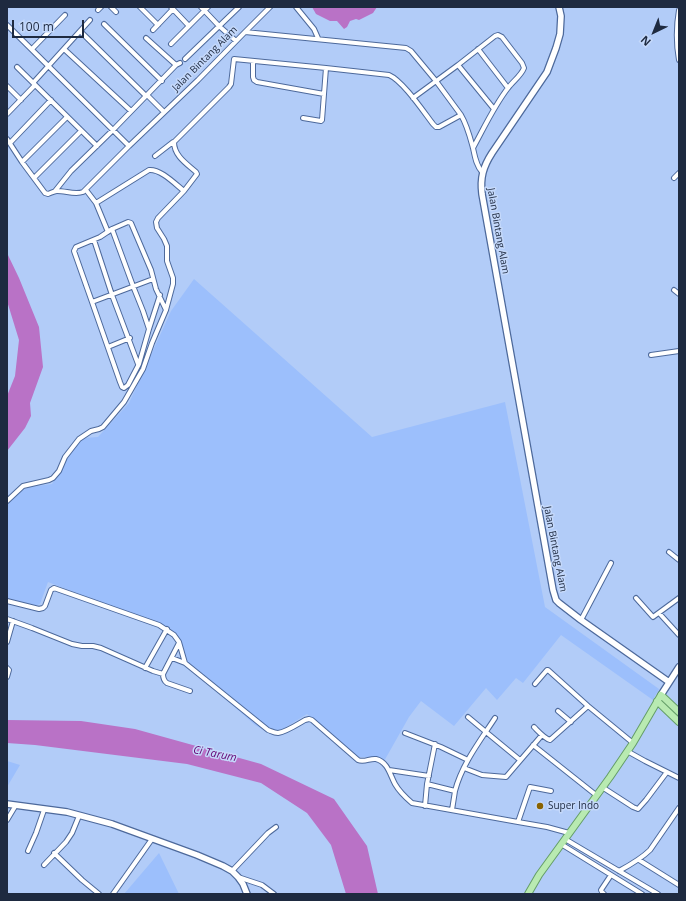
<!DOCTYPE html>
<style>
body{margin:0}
#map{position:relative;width:686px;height:901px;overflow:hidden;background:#b2ccf8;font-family:"Open Sans",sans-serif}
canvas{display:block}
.frame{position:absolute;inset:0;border:8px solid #1e2a40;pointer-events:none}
.north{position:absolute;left:634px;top:12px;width:40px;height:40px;-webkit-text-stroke:3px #c5d9fb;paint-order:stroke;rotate:223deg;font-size:11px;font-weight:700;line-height:16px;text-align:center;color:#1e2a40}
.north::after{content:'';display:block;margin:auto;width:14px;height:18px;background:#1e2a40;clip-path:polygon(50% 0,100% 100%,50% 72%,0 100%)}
.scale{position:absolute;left:12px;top:20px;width:72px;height:18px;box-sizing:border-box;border:2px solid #1e2a40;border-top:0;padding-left:5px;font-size:12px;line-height:14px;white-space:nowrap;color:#1e2a40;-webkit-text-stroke:3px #c5d9fb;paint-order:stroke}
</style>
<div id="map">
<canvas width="686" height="901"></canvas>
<div class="frame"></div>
<div class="north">N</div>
<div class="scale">100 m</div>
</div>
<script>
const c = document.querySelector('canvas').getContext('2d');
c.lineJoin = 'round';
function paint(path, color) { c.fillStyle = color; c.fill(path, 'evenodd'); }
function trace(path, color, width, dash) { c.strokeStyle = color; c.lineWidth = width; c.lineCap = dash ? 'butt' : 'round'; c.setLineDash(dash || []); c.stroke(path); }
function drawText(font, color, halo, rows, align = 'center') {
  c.font = font + ' "Open Sans",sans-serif'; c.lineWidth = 3; c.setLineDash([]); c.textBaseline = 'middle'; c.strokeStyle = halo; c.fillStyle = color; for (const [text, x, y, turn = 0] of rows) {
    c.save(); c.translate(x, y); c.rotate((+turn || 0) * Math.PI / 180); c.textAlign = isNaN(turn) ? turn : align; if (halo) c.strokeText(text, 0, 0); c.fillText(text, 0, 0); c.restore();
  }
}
const built = new Path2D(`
 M194,279L372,437L505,402L545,607L659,689L653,700L561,635L523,683L516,678L497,700L486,688L454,726L421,701L409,717L383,763L374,757H357L307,714L278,732L269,733L255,725L187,665L182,644L161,626L48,582L40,604L33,607L7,600V503L18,492L30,487L52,484L70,452L84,438L98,437L129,403L171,311Z
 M7,761L20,765L7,787Z
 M159,853L179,894H124Z`);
const water = new Path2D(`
 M312,7H377L373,13L359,20L356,19L350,21L347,27L344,29L337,21H330L316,14Z
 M7,253L19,278L39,327L43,367L30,403L31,416L25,428L7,451V396L15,376L19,340L7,301Z
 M7,720L81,721L135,729L261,764L334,799L367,846L378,894H346L331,845L307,813L261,783L187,764L35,745L7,743Z`);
const street = new Path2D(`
 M111,7L116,12
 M140,7L158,25
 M171,7L189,26
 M201,7L219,26L236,41
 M296,7L314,29L318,38
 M98,10L101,7
 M679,10C676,27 676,43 679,60
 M104,24L162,81
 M7,25L129,146
 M153,30L173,9
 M80,31L146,96
 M245,32L270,7
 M146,38L176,65
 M171,44L208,7
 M32,49L65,15
 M64,49L131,111
 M478,49L508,88
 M185,59L239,7
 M253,61V77L254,80L257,82L324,94
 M17,67L97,146
 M33,83L90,20
 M7,86L21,100
 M147,95L164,112
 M413,98L458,65
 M7,114L35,85
 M303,118L321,121L322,120L326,68
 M7,139L22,162L45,193L48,194C51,193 54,191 57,191C66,191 75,195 83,192L129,146L198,80L245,32L406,48L411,51L436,81L461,115C467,125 470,137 473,148C475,157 476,165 482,172
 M10,143L51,100
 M473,148C484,128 494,106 508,88C513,81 521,76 524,68L522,63L502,37L498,35L495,36L458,65L494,109
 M155,156L173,142H174
 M22,162L67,117
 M34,178L81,131
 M674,178L679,173
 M86,190L96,203L108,232
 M55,191L71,171L113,130L176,65L180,63
 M96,203L149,170C161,169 175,184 184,191
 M94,240L112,295L138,364
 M153,279L92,302L74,251L76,247L100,237L112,229L128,222L131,223L151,270L156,289L166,310
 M674,290L679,294
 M92,302L120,382L122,387L124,388L128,385L139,364L149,329L143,311L133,286L112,229
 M149,329L160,295
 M108,347L130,338
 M651,355L679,351
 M7,501L23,486L49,480L53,478L59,471L65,457L79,439L91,431L99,429L103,427L124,402L143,369L152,343L166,310L173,284V278L167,261V246L164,239L157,228L156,222L158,218L184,191L197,174L196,172C187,164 174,156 174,142L229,87L231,84L234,59L326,68L389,75C403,81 423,111 433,124L436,127H439L461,115
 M669,552L679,560
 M636,598L653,617L679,598
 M7,601L39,609L43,608L45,606L51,590L54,588L159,625L174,635L179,642L185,663
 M659,613L679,635
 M7,619L32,628L72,644L82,646H93L101,648L153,671L163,674
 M581,620L611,563
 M7,642L13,621
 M179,643L163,674C163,678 164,681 167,683L190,691
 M172,658L185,663L268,730C271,731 274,733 278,733C286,732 298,724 305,720L309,719L312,720L358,760C364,763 370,758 376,759C388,762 390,775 395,784C399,791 405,797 412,803L518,822L547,827L569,833
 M7,668L9,670L7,677
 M145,668L167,629
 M535,684L547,670H548L588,706L633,743
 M558,711L571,722
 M468,717L486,732L520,760
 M534,727C539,732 544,738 550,740L588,706
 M405,733L441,747L468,760
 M533,745L596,795
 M627,751L645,761L679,778
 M464,768L482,775L506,777L542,735
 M389,770L429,776
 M427,784L455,791
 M602,787L633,807L638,809L646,800L667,772
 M425,806L427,784L435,744
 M452,810C453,804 454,797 455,791C462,764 480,741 495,718
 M7,820L16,805
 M518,822L530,787L551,791
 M565,839L658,894
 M561,844L642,894
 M28,851L36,833L44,810
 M54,853L82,880L99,894
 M639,860L679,885
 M44,865L66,842L72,833L79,816
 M232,871L268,833L276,827
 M619,871C630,865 641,859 650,850L679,808
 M238,877L262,885L274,894
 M113,894L152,839
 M604,894L602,892L601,890L611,875`);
const secondary = new Path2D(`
 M559,7L561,16L560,34L556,48L547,72L492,153C483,167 480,178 482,194L553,590L556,600L559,603L581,620L669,682
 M661,695L679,667
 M7,804L67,812L112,824L197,855L223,866L232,871L238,877L243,884L247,894`);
const primary = new Path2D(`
 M657,701L679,722
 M528,894L539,875L610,777L633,743L661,695L679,712`);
const markers = [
 [540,806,4,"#896200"]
];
const streetNames = [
 ["Jalan Bintang Alam",205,59,-45],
 ["Jalan Bintang Alam",498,231,80],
 ["Jalan Bintang Alam",555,549,79]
];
const poiNames = [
 ["Super Indo",548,806]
];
const waterNames = [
 ["Ci Tarum",215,754,11]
];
paint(built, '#9cbffc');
paint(water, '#b972c6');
trace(street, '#4d699b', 6);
trace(secondary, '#4d699b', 8);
trace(primary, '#649e68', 8);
trace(street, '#fff', 4);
trace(secondary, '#fff', 5.5);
trace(primary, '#b8eab1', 6);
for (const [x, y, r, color] of markers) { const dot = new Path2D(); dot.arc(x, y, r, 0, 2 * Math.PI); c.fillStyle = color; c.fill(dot); trace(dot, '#c5d9fb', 1.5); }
drawText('10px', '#1e2a40', '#c5d9fb', streetNames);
drawText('10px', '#1e2a40', '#c5d9fb', poiNames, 'left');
drawText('italic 11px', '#640373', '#c5d9fb', waterNames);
</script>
